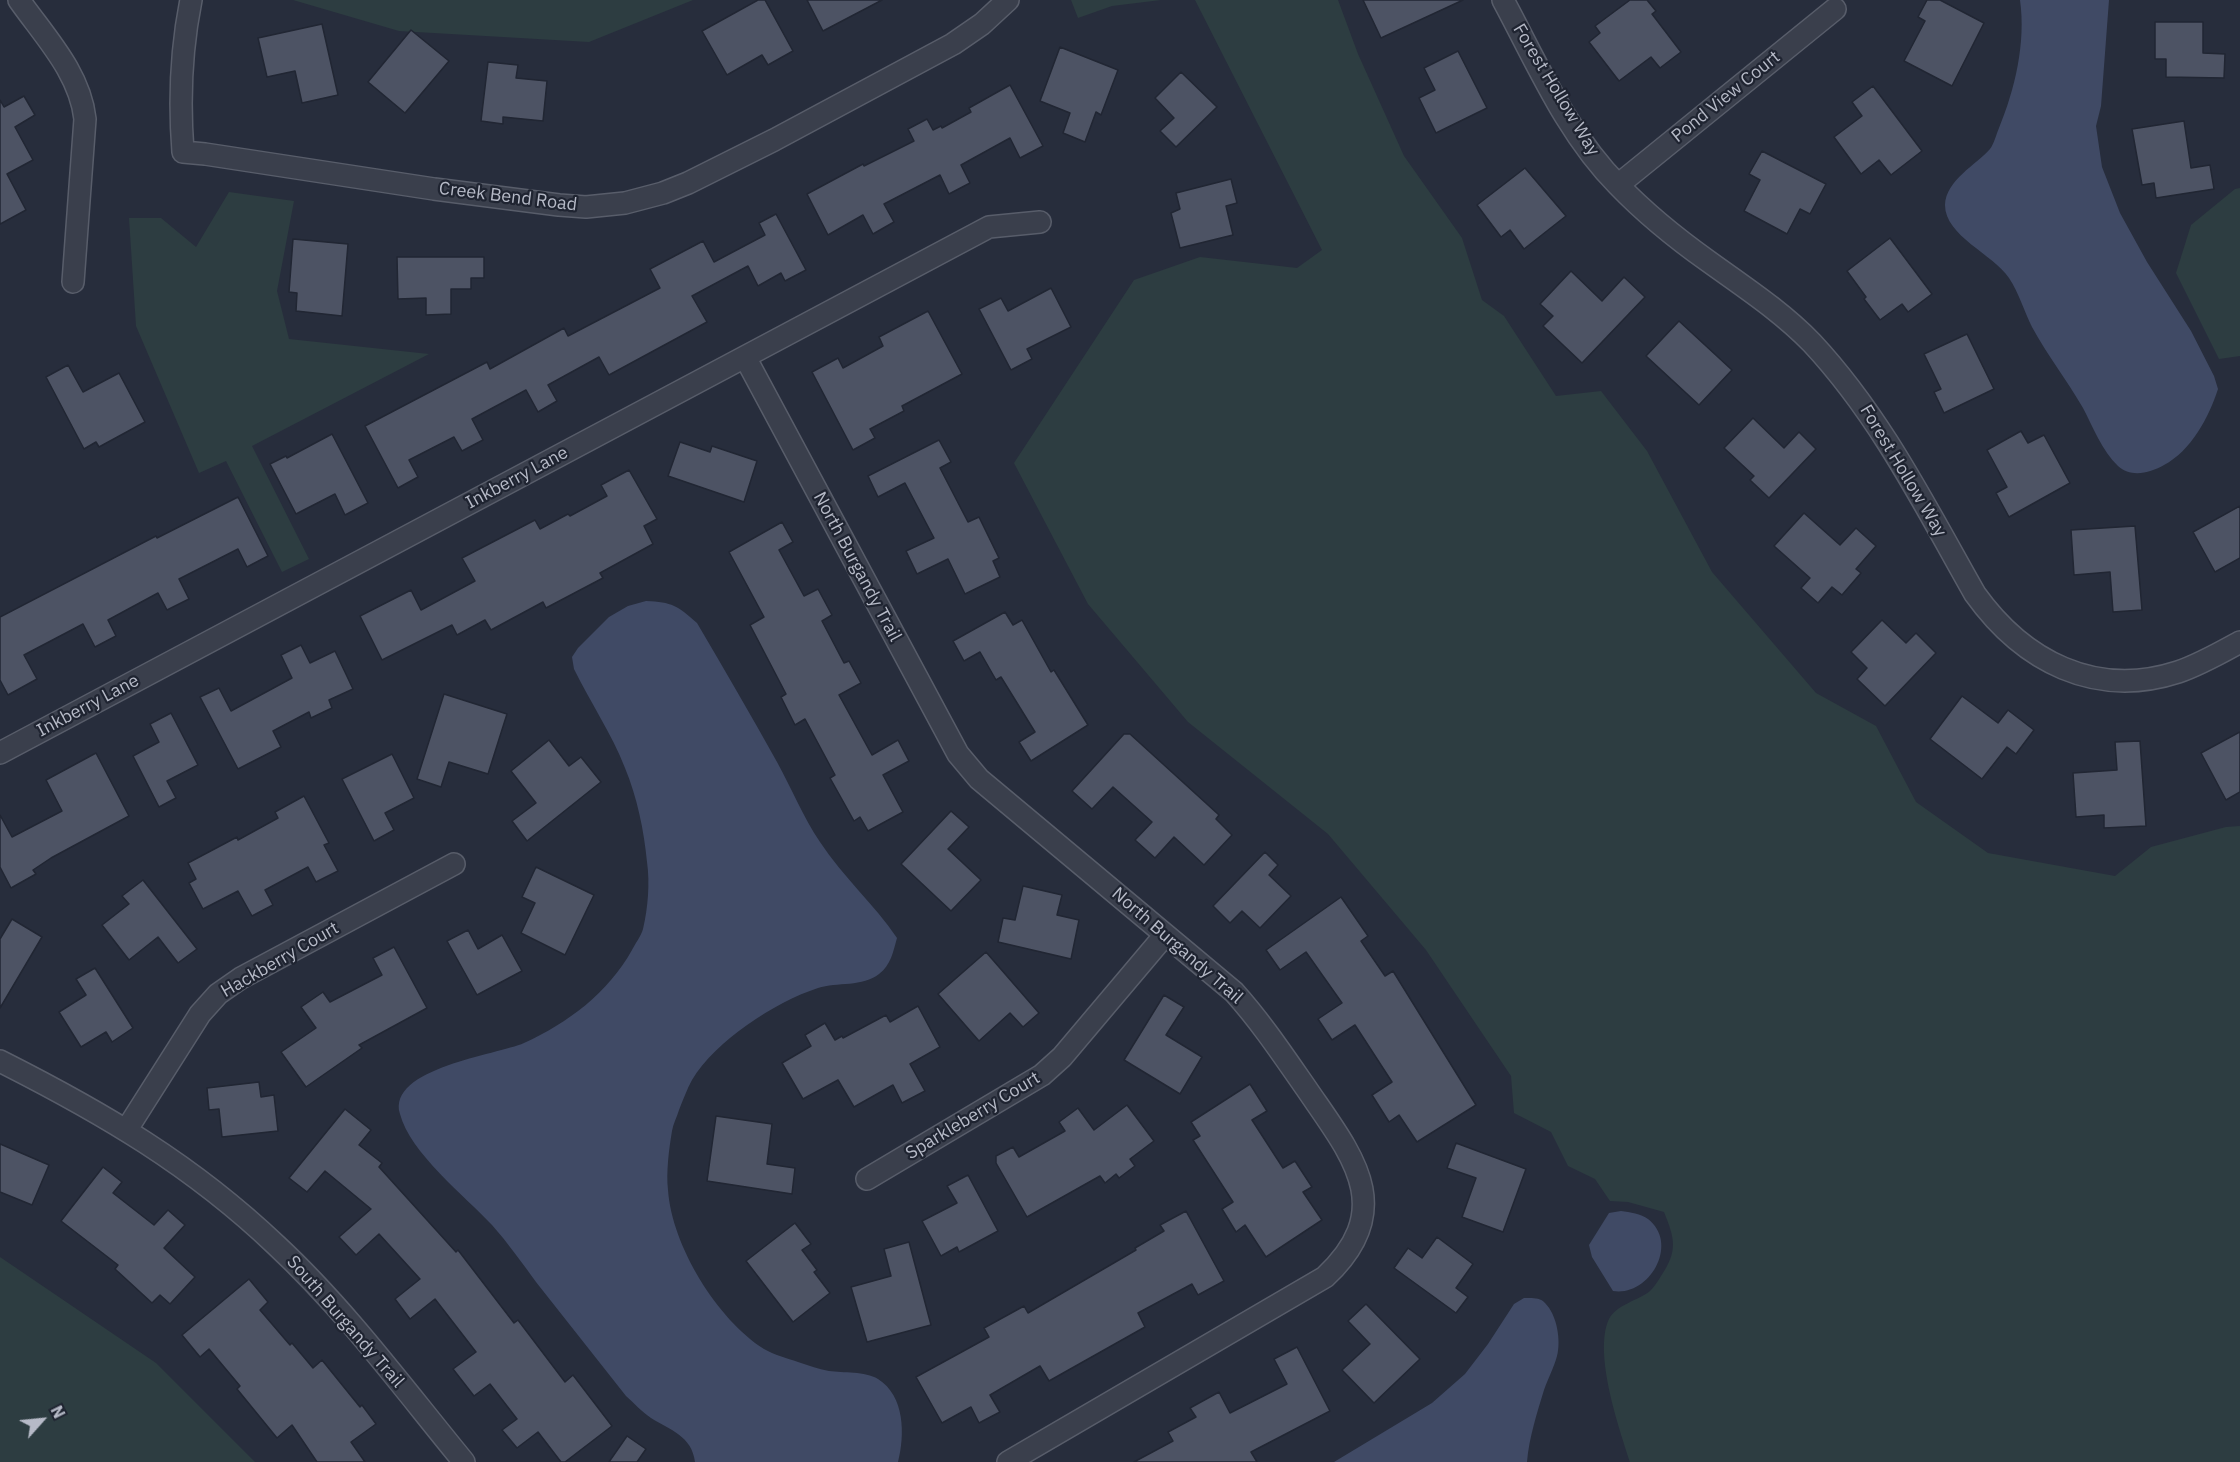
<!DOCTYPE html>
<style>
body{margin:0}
#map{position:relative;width:2240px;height:1462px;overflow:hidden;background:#272d3c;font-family:"IBM Plex Sans",sans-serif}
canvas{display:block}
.north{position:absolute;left:12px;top:1390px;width:60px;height:60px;-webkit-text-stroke:4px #1f2431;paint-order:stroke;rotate:63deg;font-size:16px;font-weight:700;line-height:24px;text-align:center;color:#b6bac7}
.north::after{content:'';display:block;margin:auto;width:21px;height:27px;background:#b6bac7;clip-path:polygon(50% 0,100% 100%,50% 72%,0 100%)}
</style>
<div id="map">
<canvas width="2240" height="1462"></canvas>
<div class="north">N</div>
</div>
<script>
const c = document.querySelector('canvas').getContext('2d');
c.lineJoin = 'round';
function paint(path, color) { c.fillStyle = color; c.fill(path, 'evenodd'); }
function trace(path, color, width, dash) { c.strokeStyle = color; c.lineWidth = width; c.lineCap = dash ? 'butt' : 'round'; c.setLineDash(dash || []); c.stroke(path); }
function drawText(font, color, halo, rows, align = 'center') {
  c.font = font + ' "IBM Plex Sans",sans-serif'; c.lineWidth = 4.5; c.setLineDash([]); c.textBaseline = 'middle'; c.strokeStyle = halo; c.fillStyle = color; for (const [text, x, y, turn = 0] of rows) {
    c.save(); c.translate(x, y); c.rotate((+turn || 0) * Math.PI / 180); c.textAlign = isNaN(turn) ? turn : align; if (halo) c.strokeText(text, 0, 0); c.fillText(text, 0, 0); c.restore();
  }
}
const green = new Path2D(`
 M293,0H693L589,42L399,31Z
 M1071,0H1161L1112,6L1078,18Z
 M1195,0H1338L1358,54L1404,156L1462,238L1482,300L1504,316L1556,396L1601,391L1647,451L1712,572L1816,693L1876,726L1916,802L1988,853L2115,876L2151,847L2226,827L2240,826V1462H1630C1619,1428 1593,1353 1609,1319C1616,1305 1639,1300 1650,1291C1654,1287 1658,1281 1661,1276C1678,1251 1675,1239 1664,1212L1628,1202L1610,1201L1595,1179L1568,1166L1551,1132L1514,1113L1511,1076L1426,950L1328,834L1188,722L1088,604L1014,463L1134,280L1200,257L1297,268L1322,250Z
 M2240,188V356L2219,359L2176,273L2191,225L2235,189Z
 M229,192L294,201L277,291L289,339L429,354L252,446L309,559L282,572L226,461L199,473L136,326L129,218H161L196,247Z
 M0,1257L156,1363L255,1462H0Z`);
const water = new Path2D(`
 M2020,0H2109L2101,106L2096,126L2102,167L2120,213L2147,262L2191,331L2214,376L2218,389C2209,417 2191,451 2164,465C2150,473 2131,478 2118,466C2102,451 2093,427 2083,408C2067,380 2047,355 2032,327C2024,311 2019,293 2009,278C1993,254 1945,236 1945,205C1946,180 1976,165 1990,149C1994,144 1996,135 1999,128C2015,89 2026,43 2020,0Z
 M646,601C672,602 678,606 697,623C724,669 751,715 777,762C792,789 803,817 820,842C843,877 874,904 897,938C893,952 891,965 879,974C863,987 837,982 818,988C775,1002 715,1041 692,1080C687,1089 683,1100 679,1110C677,1117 673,1124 672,1131C669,1149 666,1172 668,1190C672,1246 717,1319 764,1349C774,1355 787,1358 798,1362C808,1365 818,1369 829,1371C843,1373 865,1371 878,1379C905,1396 905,1435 898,1462H695C692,1436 670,1430 651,1418C642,1412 634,1403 626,1396C596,1358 566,1320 536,1282C522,1263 508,1243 492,1225C465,1196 410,1153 400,1114C387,1068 497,1055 524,1043C568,1023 608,993 632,950C635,944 641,936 643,929C648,908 650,883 647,862C644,830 637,797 625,768C612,734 590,702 574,669L572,657L578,648L609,617L628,606Z
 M1621,1211C1630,1212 1641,1214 1648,1219C1680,1244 1649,1297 1613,1291L1592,1257L1589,1245L1609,1213Z
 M1524,1298C1531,1298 1540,1297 1545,1303C1557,1315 1561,1340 1557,1356C1554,1367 1548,1379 1544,1390C1537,1413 1529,1438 1527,1462H1334L1432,1403L1465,1374L1488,1344L1514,1304Z`);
const building = new Path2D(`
 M758,0H765L793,51L768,65L762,55L727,75L702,31Z
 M807,0H882L823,31Z
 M1363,0H1463L1381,38Z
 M1630,0H1647L1656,11L1652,14L1681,52L1660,68L1651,57L1619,81L1589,42L1600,33L1595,26Z
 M1927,0H1940L1984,23L1952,86L1904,61L1925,21L1918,17Z
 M2155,22H2203V53L2225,54L2224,78L2166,77V59H2155Z
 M322,24L338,95L302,103L295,71L267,77L258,38Z
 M411,30L449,61L405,113L368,82Z
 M1060,47L1118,70L1101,115L1096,112L1085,142L1063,133L1070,113L1040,101Z
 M1458,51L1487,108L1436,133L1419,98L1435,90L1424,68Z
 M488,62L518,65L516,78L547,81L543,121L503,117V124L481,121Z
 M1181,72L1217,107L1176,147L1160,131L1174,118L1155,98Z
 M1010,85L1043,146L1020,158L1010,138L961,165L970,183L949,194L940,175L884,204L894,222L873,234L863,215L828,235L807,194L863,164L864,166L914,141L908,129L927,119L933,130L941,126L942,128L971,112L969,108Z
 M1873,86L1922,151L1891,175L1879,160L1861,174L1834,137L1862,116L1852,102Z
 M24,96L35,115L15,127L33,160L7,174L26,210L0,224V100L4,107Z
 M2184,121L2191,168L2210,165L2214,189L2156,198L2154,183L2142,185L2132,129Z
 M1762,151L1826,184L1810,214L1800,209L1787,234L1744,211L1760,180L1749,174Z
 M1525,168L1566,216L1524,249L1510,230L1501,237L1477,205Z
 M1231,179L1237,203L1226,206L1233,235L1180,248L1171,213L1180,209L1176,193Z
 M776,214L806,270L785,281L781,273L758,286L748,266L692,296L707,322L609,375L599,357L548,385L557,401L538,412L526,390L472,419L483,440L462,451L454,437L409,460L418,477L398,488L365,426L487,362L490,369L564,328L568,336L660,288L650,269L703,241L714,262L765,235L759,223Z
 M1890,238L1932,294L1908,312L1902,304L1880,320L1864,299L1866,297L1847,271Z
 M293,239L348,244L342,316L296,311L297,293L289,292Z
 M397,257H484V278H471V289H451V314L426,315V298L398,299Z
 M1571,271L1602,301L1624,277L1645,297L1582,363L1543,326L1553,316L1540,304Z
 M1051,288L1071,327L1027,349L1032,359L1011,370L979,309L1001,298L1008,311Z
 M928,311L962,374L902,406L904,411L870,429L875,438L853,450L812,372L838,358L843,368L883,346L879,337Z
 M1679,321L1732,370L1699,405L1646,356Z
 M1967,334L1994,389L1944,413L1934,392L1941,389L1924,354Z
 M68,365L83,392L119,373L145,422L99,447L96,442L84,449L46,377Z
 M1753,418L1784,448L1799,432L1816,449L1769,498L1750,480L1754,476L1724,448Z
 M2021,431L2028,443L2044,435L2070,483L2009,517L1996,493L2007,487L1987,450Z
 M332,434L368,503L345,515L335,494L296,514L270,464L286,456L287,458Z
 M939,440L951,462L940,468L968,522L979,517L999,558L993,561L1000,577L965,594L948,559L917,574L906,551L934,538L905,483L878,497L868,476Z
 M680,442L710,452L712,446L757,461L744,502L668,476Z
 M629,470L657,519L644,526L653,544L600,573L603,578L546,608L543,602L491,630L485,620L457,635L452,625L382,660L360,616L411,590L421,610L475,581L462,558L535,520L540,529L568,514L570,516L607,496L601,485Z
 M238,497L268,556L247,567L238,549L179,579L189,599L167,610L158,593L108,620L116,636L95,647L83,624L24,655L37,679L8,695L0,680V617L156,536L157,538Z
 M2240,506V558L2215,572L2193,532Z
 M1804,513L1840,545L1856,528L1876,546L1856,569L1861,573L1842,595L1832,587L1818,603L1801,588L1810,578L1774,546Z
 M782,522L793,542L779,550L804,596L818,589L832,615L822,621L844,663L849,661L861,683L839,695L872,755L898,740L909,761L883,775L903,812L868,831L860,817L854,821L830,778L835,775L805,719L795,725L781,697L786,694L750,625L764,617L729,552Z
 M2135,526L2142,610L2113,612L2110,572L2074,575L2071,530Z
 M1005,612L1013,625L1022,620L1051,672L1054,670L1088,725L1031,761L1019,742L1035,732L1001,677L996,680L980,652L964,661L953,641Z
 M1882,620L1906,643L1916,633L1936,653L1885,706L1857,679L1867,668L1851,652Z
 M301,645L310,663L335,651L353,689L329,700L332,708L311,718L309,712L273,731L281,747L238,769L200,697L219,688L231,711L292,678L281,655Z
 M444,694L507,714L488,774L449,762L441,787L417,779Z
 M1962,696L1998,723L2008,710L2034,730L2016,754L2007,747L1982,779L1930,739Z
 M171,713L198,765L167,781L176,798L159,807L133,756L159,742L150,724Z
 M2240,732V792L2226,800L2201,753Z
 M1124,734H1130L1219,815L1216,819L1232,835L1204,865L1174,837L1155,858L1135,840L1152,822L1113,787L1092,809L1072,791Z
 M549,740L569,766L581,757L601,782L527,841L512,821L536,803L511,771Z
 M2140,741L2146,826L2104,828V815L2076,817L2073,773L2117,770L2115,742Z
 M96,753L129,816L51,858L33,870L36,874L11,888L0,867V815L12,837L62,811L46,780Z
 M392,754L414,798L385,813L394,830L374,841L342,779Z
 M304,796L329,843L324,845L338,871L316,882L308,867L265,890L273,905L252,916L238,891L203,909L189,883L196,879L188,863L237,837L238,840L278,818L275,812Z
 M951,811L969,827L948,849L981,880L951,911L901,864Z
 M1265,852L1278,865L1269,875L1291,896L1260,928L1242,911L1230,923L1213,906Z
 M536,867L594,895L565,955L521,933L535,903L522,897Z
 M143,880L197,949L178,963L158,937L129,960L102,925L129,904L122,896Z
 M1023,886L1062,895L1057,915L1079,920L1071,959L998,942L1003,918L1015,920Z
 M1341,897L1368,936L1361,941L1385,976L1393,971L1476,1105L1417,1142L1399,1115L1389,1122L1372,1095L1392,1082L1355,1025L1332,1040L1318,1019L1342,1003L1306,952L1280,970L1266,950Z
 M12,919L42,937L0,1008V939Z
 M468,930L478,949L502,935L522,971L477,995L447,941Z
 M394,947L427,1008L359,1045L362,1048L306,1087L281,1052L316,1028L301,1007L323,992L330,1002L382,975L373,958Z
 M986,952L1039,1013L1023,1027L1010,1013L979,1041L938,994Z
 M95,968L133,1028L112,1042L106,1032L81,1047L59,1012L86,995L76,979Z
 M1164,995L1184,1007L1166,1035L1202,1057L1180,1094L1124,1060Z
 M918,1006L940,1047L910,1064L925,1091L902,1103L893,1085L854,1107L838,1080L803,1099L782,1063L811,1046L805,1035L825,1023L835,1040L842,1036L843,1038L886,1015L890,1022Z
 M259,1082L261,1097L274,1095L278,1131L222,1137L219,1109L209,1110L207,1088Z
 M1250,1084L1267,1111L1252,1120L1283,1168L1295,1161L1312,1187L1303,1192L1322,1220L1266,1257L1245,1225L1236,1232L1222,1209L1233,1202L1193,1140L1200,1136L1191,1122Z
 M1127,1105L1154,1141L1130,1159L1135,1166L1119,1178L1116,1174L1105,1183L1100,1176L1027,1217L996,1163V1156L1013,1147L1019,1157L1065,1131L1059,1122L1078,1108L1094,1130Z
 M345,1109L371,1130L359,1145L382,1163L379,1167L456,1252L458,1250L514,1323L518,1320L565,1382L573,1375L612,1426L565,1462H561L538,1432L517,1448L502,1430L517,1419L490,1384L474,1396L453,1369L476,1352L435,1299L410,1319L395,1299L420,1279L379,1234L356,1255L339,1237L371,1209L325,1171L307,1192L289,1178Z
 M716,1116L772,1124L767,1164L795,1168L792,1194L707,1181Z
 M1456,1143L1526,1169L1503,1232L1462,1217L1476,1178L1447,1168Z
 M0,1144L49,1165L32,1205L0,1192Z
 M103,1167L122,1182L113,1193L154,1225L168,1210L185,1225L164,1248L195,1277L170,1304L160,1295L152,1303L115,1269L118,1265L61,1221Z
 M968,1175L998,1231L959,1252L957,1247L941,1256L922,1221L957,1203L947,1186Z
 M1186,1211L1224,1281L1198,1295L1192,1284L1138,1313L1145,1327L1049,1381L1040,1366L990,1395L1000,1412L979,1423L971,1407L942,1423L916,1377L989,1337L984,1328L1024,1306L1028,1313L1136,1250L1135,1248L1164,1231L1160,1225Z
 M795,1223L811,1244L802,1250L817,1270L814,1272L830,1293L793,1322L746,1261Z
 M1437,1237L1473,1264L1456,1288L1468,1297L1456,1313L1394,1268L1408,1248L1422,1258Z
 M909,1242L931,1325L867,1342L851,1287L891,1276L884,1249Z
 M249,1279L268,1302L260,1310L290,1345L292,1343L313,1368L322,1360L360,1407L362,1405L376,1424L351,1442L365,1462H317L292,1425L277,1438L237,1389L240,1386L209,1349L200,1357L182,1335Z
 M1366,1304L1420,1359L1374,1403L1342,1370L1370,1344L1348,1321Z
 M1297,1347L1330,1411L1251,1452L1257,1462H1134L1173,1441L1168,1432L1196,1417L1190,1408L1219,1392L1230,1413L1287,1384L1274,1359Z
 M627,1436L646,1449L637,1462H609Z`);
const street = new Path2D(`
 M19,0C45,37 80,73 85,119L73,282
 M191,0C181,50 179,101 183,152L205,154L434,189L559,205L586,207L625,203L663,193L688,183L774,140L953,44L982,24L1008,0
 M1503,0C1537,63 1567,134 1618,185C1645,213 1677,239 1708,261C1744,287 1781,311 1812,343C1881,417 1925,506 1975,594C2023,661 2095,699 2178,672C2199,665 2220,653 2240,642
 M1618,185L1835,9
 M745,357L958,754L979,779L1234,992C1261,1022 1283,1055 1306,1088C1351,1154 1399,1208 1325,1277L1008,1462
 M0,753L989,227L1040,222
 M0,1061C103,1113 192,1165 276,1245C346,1310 404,1389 464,1462
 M127,1129L200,1014L218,994L241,978L454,864
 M867,1179L1042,1075L1062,1057L1165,935`);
const streetNames = [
 ["Forest Hollow Way",1556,90,59],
 ["Pond View Court",1726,97,-39],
 ["Creek Bend Road",508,197,7],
 ["Forest Hollow Way",1903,471,59],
 ["Inkberry Lane",517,478,-28],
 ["North Burgandy Trail",857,567,62],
 ["Inkberry Lane",88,706,-28],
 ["North Burgandy Trail",1177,946,41],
 ["Hackberry Court",280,960,-30],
 ["Sparkleberry Court",973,1116,-31],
 ["South Burgandy Trail",345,1322,49]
];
paint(green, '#2d3d41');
paint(water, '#404a65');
paint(building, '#4d5364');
trace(building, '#212633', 1.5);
trace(street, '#585d6a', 24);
trace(street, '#3a3f4c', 21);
drawText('18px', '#b6bac7', '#1f2431', streetNames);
</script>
